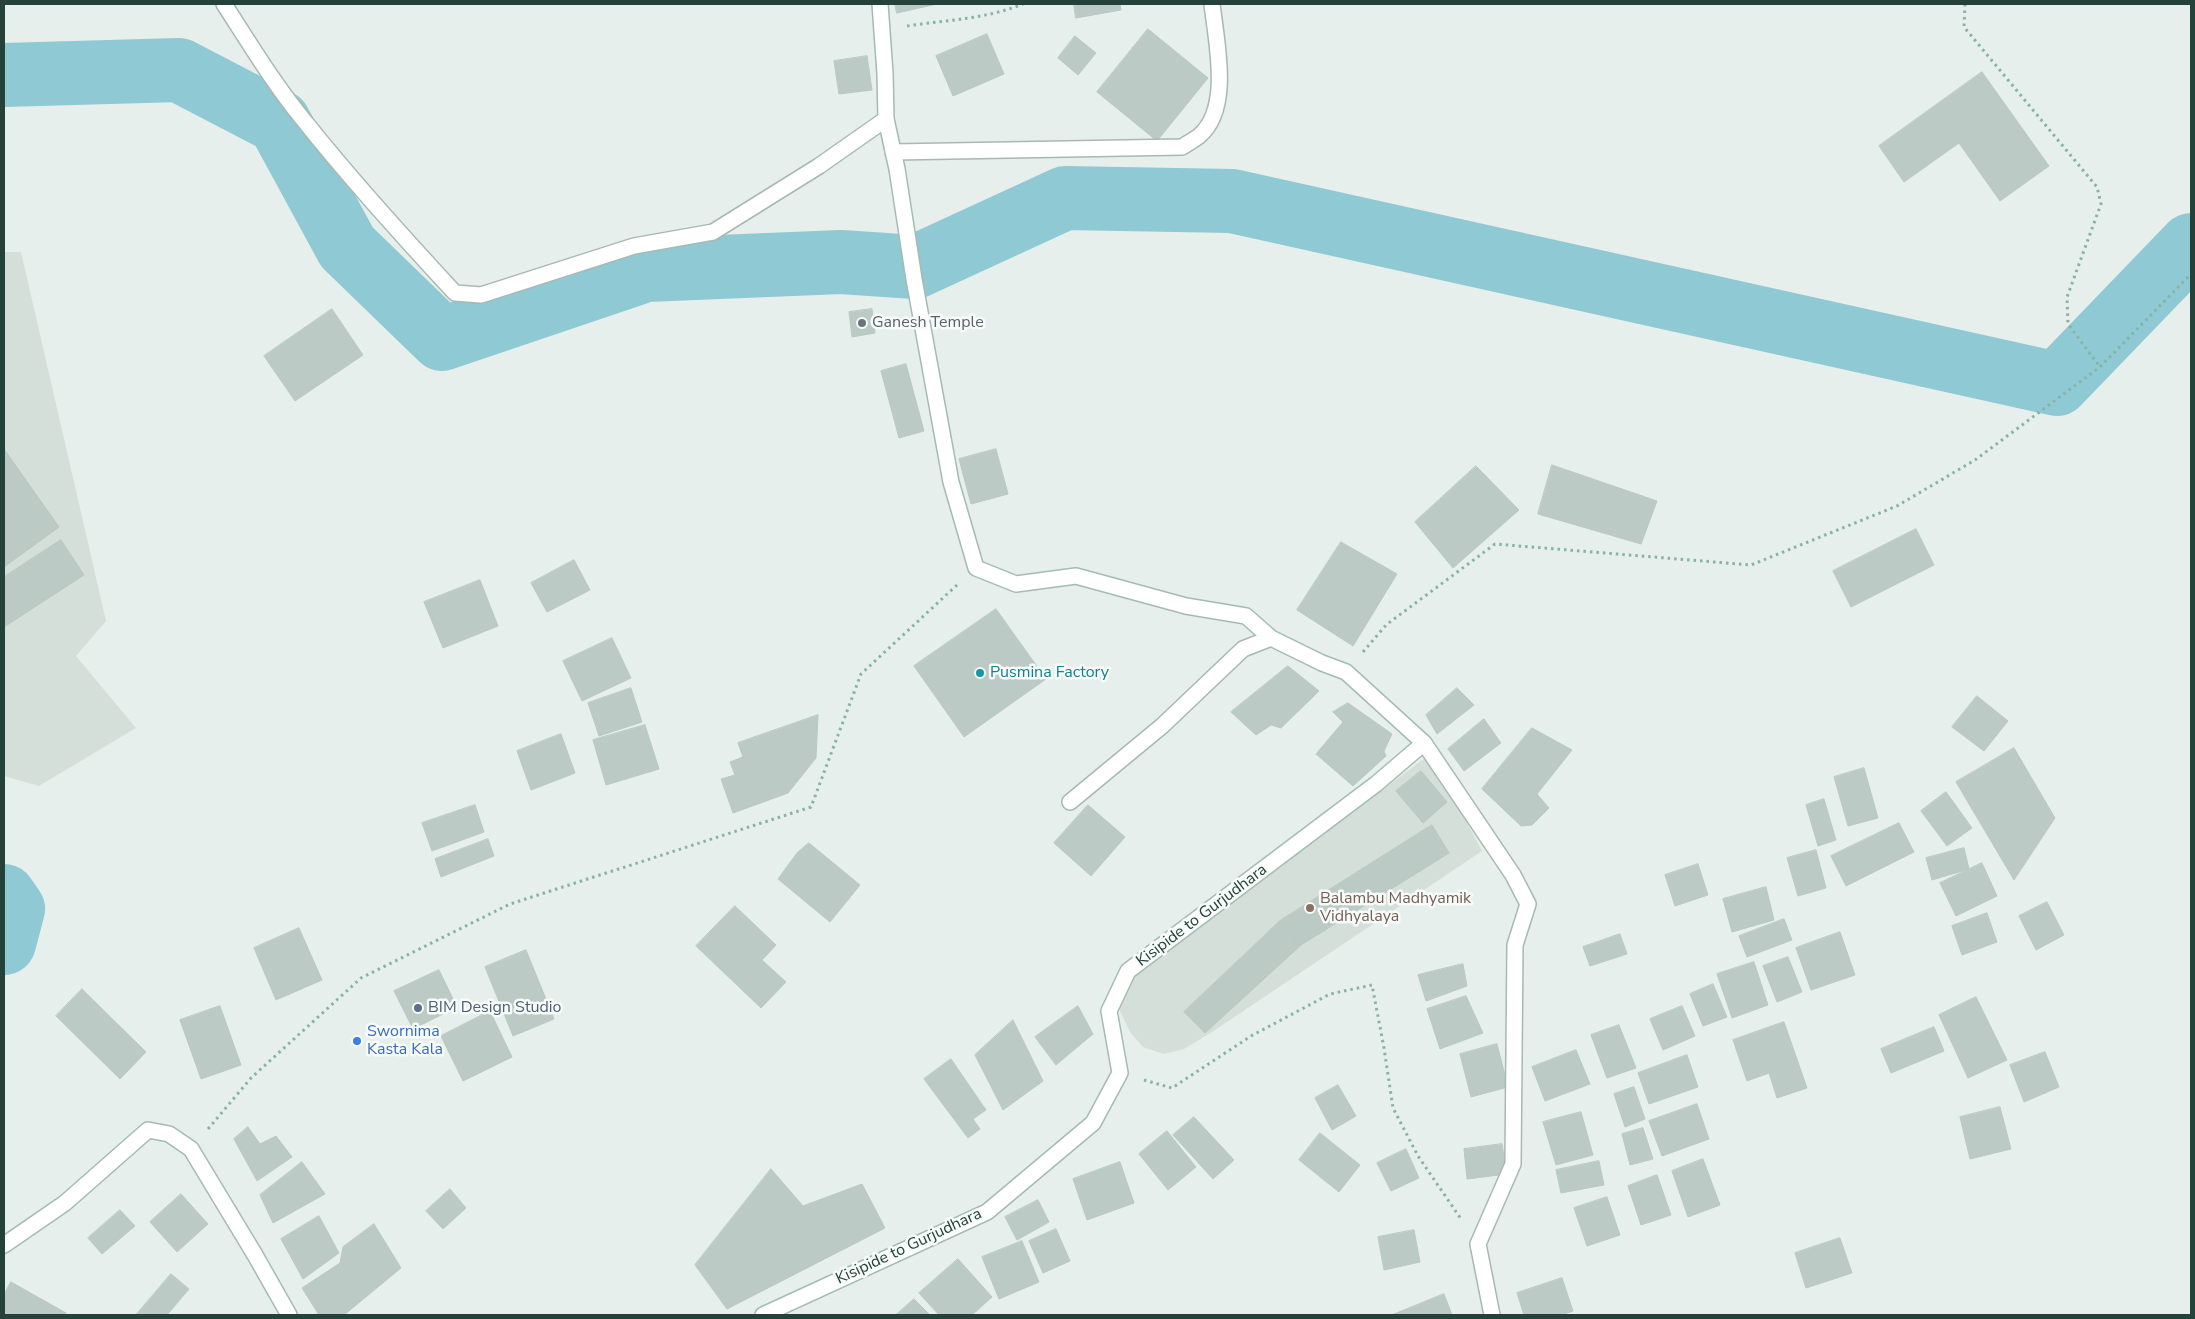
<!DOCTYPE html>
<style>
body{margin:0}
#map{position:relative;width:2195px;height:1319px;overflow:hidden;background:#e6efeb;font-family:"Nunito Sans",sans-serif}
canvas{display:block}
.frame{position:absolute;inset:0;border:5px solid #24423a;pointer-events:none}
</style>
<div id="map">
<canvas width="2195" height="1319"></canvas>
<div class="frame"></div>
</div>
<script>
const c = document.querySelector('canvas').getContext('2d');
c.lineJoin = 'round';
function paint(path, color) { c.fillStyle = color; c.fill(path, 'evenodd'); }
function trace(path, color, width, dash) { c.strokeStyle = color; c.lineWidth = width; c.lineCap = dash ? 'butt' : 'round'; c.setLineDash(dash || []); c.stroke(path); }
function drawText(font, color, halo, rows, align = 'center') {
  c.font = font + ' "Nunito Sans",sans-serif'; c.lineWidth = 5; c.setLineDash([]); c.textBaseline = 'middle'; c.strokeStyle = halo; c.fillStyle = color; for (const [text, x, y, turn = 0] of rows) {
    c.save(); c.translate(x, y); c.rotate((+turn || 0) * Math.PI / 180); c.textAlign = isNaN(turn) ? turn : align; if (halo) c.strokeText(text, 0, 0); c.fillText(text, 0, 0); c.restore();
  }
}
const built = new Path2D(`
 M4,252H21L106,621L76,656L136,728L39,786L4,776Z
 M1425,758L1452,795L1482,851L1212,1032L1184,1049L1164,1054L1143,1047L1130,1032L1119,1009L1128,981Z`);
const river = new Path2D(`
 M4,75L179,70L279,122L347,247L442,339L646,270L841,262L915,267L1065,198L1232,201L2057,384L2191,245
 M4,896L13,909L4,943`);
const building = new Path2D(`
 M895,4H937L897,13Z
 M1074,4H1120L1121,10L1076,18Z
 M1148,29L1208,78L1157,141L1097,92Z
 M987,34L1004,74L953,96L936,56Z
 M1075,36L1096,53L1078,75L1058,58Z
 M867,56L872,90L839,94L834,61Z
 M1982,72L2049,166L2000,201L1959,143L1904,182L1879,146Z
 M332,309L363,355L295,401L264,356Z
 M872,309L875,333L852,337L849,312Z
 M906,364L924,431L899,438L881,371Z
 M4,449L59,527L4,567Z
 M996,449L1008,494L971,504L959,459Z
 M1552,465L1657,501L1641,544L1538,514Z
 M1476,466L1519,510L1453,568L1415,522Z
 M1916,529L1934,565L1851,607L1833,571Z
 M61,540L84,575L4,627V577Z
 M1341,542L1397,574L1353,646L1297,610Z
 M574,560L590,590L547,612L531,583Z
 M480,580L498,626L443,648L424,602Z
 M996,609L1046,679L964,737L914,666Z
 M612,638L631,678L582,701L563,661Z
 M1288,666L1319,691L1281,728L1271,725L1256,735L1231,712Z
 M631,688L642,722L599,736L588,703Z
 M1457,688L1474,705L1437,734L1426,715Z
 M1977,696L2008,721L1984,751L1952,727Z
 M1348,703L1392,734L1384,751L1386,756L1353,786L1316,754L1343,722L1333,712Z
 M818,715L816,758L788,793L733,813L721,779L735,775L730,762L743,757L738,743Z
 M1484,719L1501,743L1464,771L1448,749Z
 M645,725L659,769L606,785L593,740Z
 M1532,728L1572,750L1537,794L1549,808L1532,825L1521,826L1482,789Z
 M561,734L575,773L531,790L517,751Z
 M2014,748L2055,818L2014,880L1956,782Z
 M1864,768L1878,818L1848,826L1834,777Z
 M1421,771L1447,802L1423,823L1396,791Z
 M1946,792L1972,828L1947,846L1921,811Z
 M1824,799L1836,840L1818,846L1806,805Z
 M475,805L484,832L432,851L422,823Z
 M1088,805L1125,837L1091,876L1054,843Z
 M1899,823L1914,852L1846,886L1831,856Z
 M1432,825L1449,853L1301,945L1280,921Z
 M488,839L494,856L441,877L435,859Z
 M809,843L860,885L830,922L778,879L797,853Z
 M1964,848L1969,869L1932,880L1926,858Z
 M1816,850L1826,888L1798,896L1787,858Z
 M1982,863L1997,896L1956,916L1940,883Z
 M1698,864L1708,895L1675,906L1665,875Z
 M1766,887L1774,920L1732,932L1723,899Z
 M2047,902L2064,935L2036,950L2019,916Z
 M735,906L776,945L762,960L786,982L761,1008L696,946Z
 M1987,913L1997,942L1962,955L1952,926Z
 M1784,919L1792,940L1747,957L1739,936Z
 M1280,921L1301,945L1205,1033L1184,1012Z
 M299,928L322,980L276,1000L254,948Z
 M1840,932L1855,975L1811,990L1796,948Z
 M1620,934L1627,954L1590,966L1583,947Z
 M526,950L554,1019L513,1036L485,967Z
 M1788,957L1802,992L1777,1002L1763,966Z
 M1754,962L1768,1005L1732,1018L1717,974Z
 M1463,964L1467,986L1426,1001L1418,975Z
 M439,970L457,1007L413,1029L394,991Z
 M1713,984L1727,1017L1703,1026L1690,994Z
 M82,989L146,1052L120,1079L56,1016Z
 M1466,996L1483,1033L1440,1049L1427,1009Z
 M1976,997L2007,1060L1968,1078L1939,1015Z
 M220,1006L241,1065L201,1079L180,1020Z
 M1078,1006L1093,1034L1056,1065L1035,1037Z
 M1682,1006L1695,1036L1663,1050L1650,1019Z
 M490,1011L512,1057L463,1081L441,1036Z
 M1013,1020L1043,1081L1003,1110L975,1055Z
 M1784,1022L1807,1088L1777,1098L1769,1073L1747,1081L1733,1040Z
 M1619,1025L1636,1068L1607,1078L1591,1035Z
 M1934,1027L1944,1051L1891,1073L1881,1049Z
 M1497,1044L1508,1087L1471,1097L1460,1054Z
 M1576,1050L1590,1084L1545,1101L1532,1067Z
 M2045,1052L2059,1087L2024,1102L2010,1065Z
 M1687,1055L1698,1087L1649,1104L1638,1073Z
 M951,1059L986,1110L973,1119L980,1129L968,1138L924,1079Z
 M1338,1085L1356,1116L1332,1130L1315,1098Z
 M1634,1087L1645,1119L1625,1127L1614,1094Z
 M1697,1104L1709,1139L1662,1156L1649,1121Z
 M2000,1107L2011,1149L1970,1159L1960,1117Z
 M1581,1112L1593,1155L1556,1165L1543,1122Z
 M1194,1117L1234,1160L1213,1179L1173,1135Z
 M248,1127L260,1144L276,1136L292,1157L257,1181L234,1139Z
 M1643,1128L1653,1159L1630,1165L1622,1134Z
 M1167,1131L1196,1167L1168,1190L1139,1154Z
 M1320,1133L1360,1165L1339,1192L1299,1160Z
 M1502,1144L1507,1174L1467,1179L1464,1149Z
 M1406,1149L1419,1178L1391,1191L1377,1163Z
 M1703,1159L1720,1205L1688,1217L1672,1171Z
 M1599,1161L1604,1185L1561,1193L1556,1170Z
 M302,1162L325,1194L273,1223L260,1195Z
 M1120,1162L1134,1203L1087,1220L1073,1179Z
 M771,1169L803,1206L862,1184L885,1228L727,1309L695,1265Z
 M1657,1175L1671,1215L1641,1225L1628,1186Z
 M450,1189L466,1208L443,1229L426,1211Z
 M181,1194L208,1224L177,1252L150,1222Z
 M1607,1197L1620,1235L1587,1246L1574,1208Z
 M1038,1200L1049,1222L1017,1240L1005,1217Z
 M120,1210L135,1226L102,1254L88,1238Z
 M319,1216L339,1253L303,1279L281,1239Z
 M374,1224L401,1268L344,1315H319L302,1288L340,1263L343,1247Z
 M1056,1229L1070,1261L1043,1273L1029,1241Z
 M1414,1230L1420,1262L1384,1270L1378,1237Z
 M1840,1238L1852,1273L1806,1288L1795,1253Z
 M1022,1241L1039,1282L999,1299L982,1257Z
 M958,1259L992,1297L972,1315H939L919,1293Z
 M171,1274L189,1289L167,1315H138L137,1314Z
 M1562,1278L1573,1311L1561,1315H1524L1517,1293Z
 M11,1282L66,1313L65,1315H4V1295Z
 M1444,1294L1452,1315H1392Z
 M914,1299L930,1315H896Z`);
const path = new Path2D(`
 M1965,4L1964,27L2097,187L2101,204L2067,297L2068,324L2100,367
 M907,26C947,20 986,19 1023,4
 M1363,652L1386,625L1495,544L1751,565L1897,506L1975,460L2100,367L2191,274
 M1144,1080L1172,1088L1251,1036L1330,994L1372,985L1384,1048L1393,1108L1418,1156L1461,1219
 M208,1129L251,1078L361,978L510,904L811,807L861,674L957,585`);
const street = new Path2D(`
 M224,4C250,44 275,86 306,123C353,182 404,238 455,293L481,295L634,246L713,232L819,166L886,119
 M893,152L1182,147C1188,143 1194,140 1199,136C1232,109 1216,41 1212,4
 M1424,743L1513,875L1528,904L1515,945L1513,1164L1478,1244L1492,1315
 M1070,802L1162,726L1243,649L1271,638`);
const secondary = new Path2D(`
 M4,1245L65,1203L148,1130L169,1134L191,1149L255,1255L289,1315
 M763,1315L987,1212L1093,1123L1120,1073L1109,1011L1128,971L1376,784L1424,743L1346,672L1322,663L1271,638L1246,616L1186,606L1076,576L1016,584L976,568L951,482L914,279L897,169L886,119L885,73L880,4`);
const markers = [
 [862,323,5,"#6b7280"],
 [980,673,5,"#0f9aa8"],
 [1310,908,5,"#8d6e63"],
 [418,1008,5,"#5c6f8a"],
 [357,1041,5,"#3f7fe0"]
];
const worshipNames = [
 ["Ganesh Temple",872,323]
];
const cultureNames = [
 ["Pusmina Factory",990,673]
];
const educationNames = [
 ["Balambu Madhyamik",1320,899],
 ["Vidhyalaya",1320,917]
];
const streetNames = [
 ["Kisipide to Gurjudhara",1202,916,-37],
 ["Kisipide to Gurjudhara",909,1247,-25]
];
const serviceNames = [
 ["BIM Design Studio",428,1008]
];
const shopNames = [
 ["Swornima",367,1032],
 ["Kasta Kala",367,1050]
];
paint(built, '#d4dfda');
trace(river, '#8ec9d4', 64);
paint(building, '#bbcac4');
trace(building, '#b8c9c2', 1);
trace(street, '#a8b8b2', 18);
trace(secondary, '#a4bbb3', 18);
trace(path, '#86b3a5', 3, [2.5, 4]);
trace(street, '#fff', 15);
trace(secondary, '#fff', 15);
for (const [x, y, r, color] of markers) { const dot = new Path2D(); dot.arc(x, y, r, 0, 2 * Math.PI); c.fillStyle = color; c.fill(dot); trace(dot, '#f7fbf9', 2); }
drawText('16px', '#5b616d', '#f7fbf9', worshipNames, 'left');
drawText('16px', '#0d838f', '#f7fbf9', cultureNames, 'left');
drawText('16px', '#785e54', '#f7fbf9', educationNames, 'left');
drawText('16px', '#24423a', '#f7fbf9', streetNames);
drawText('16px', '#4e5e75', '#f7fbf9', serviceNames, 'left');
drawText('16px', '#366cbe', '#f7fbf9', shopNames, 'left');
</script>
